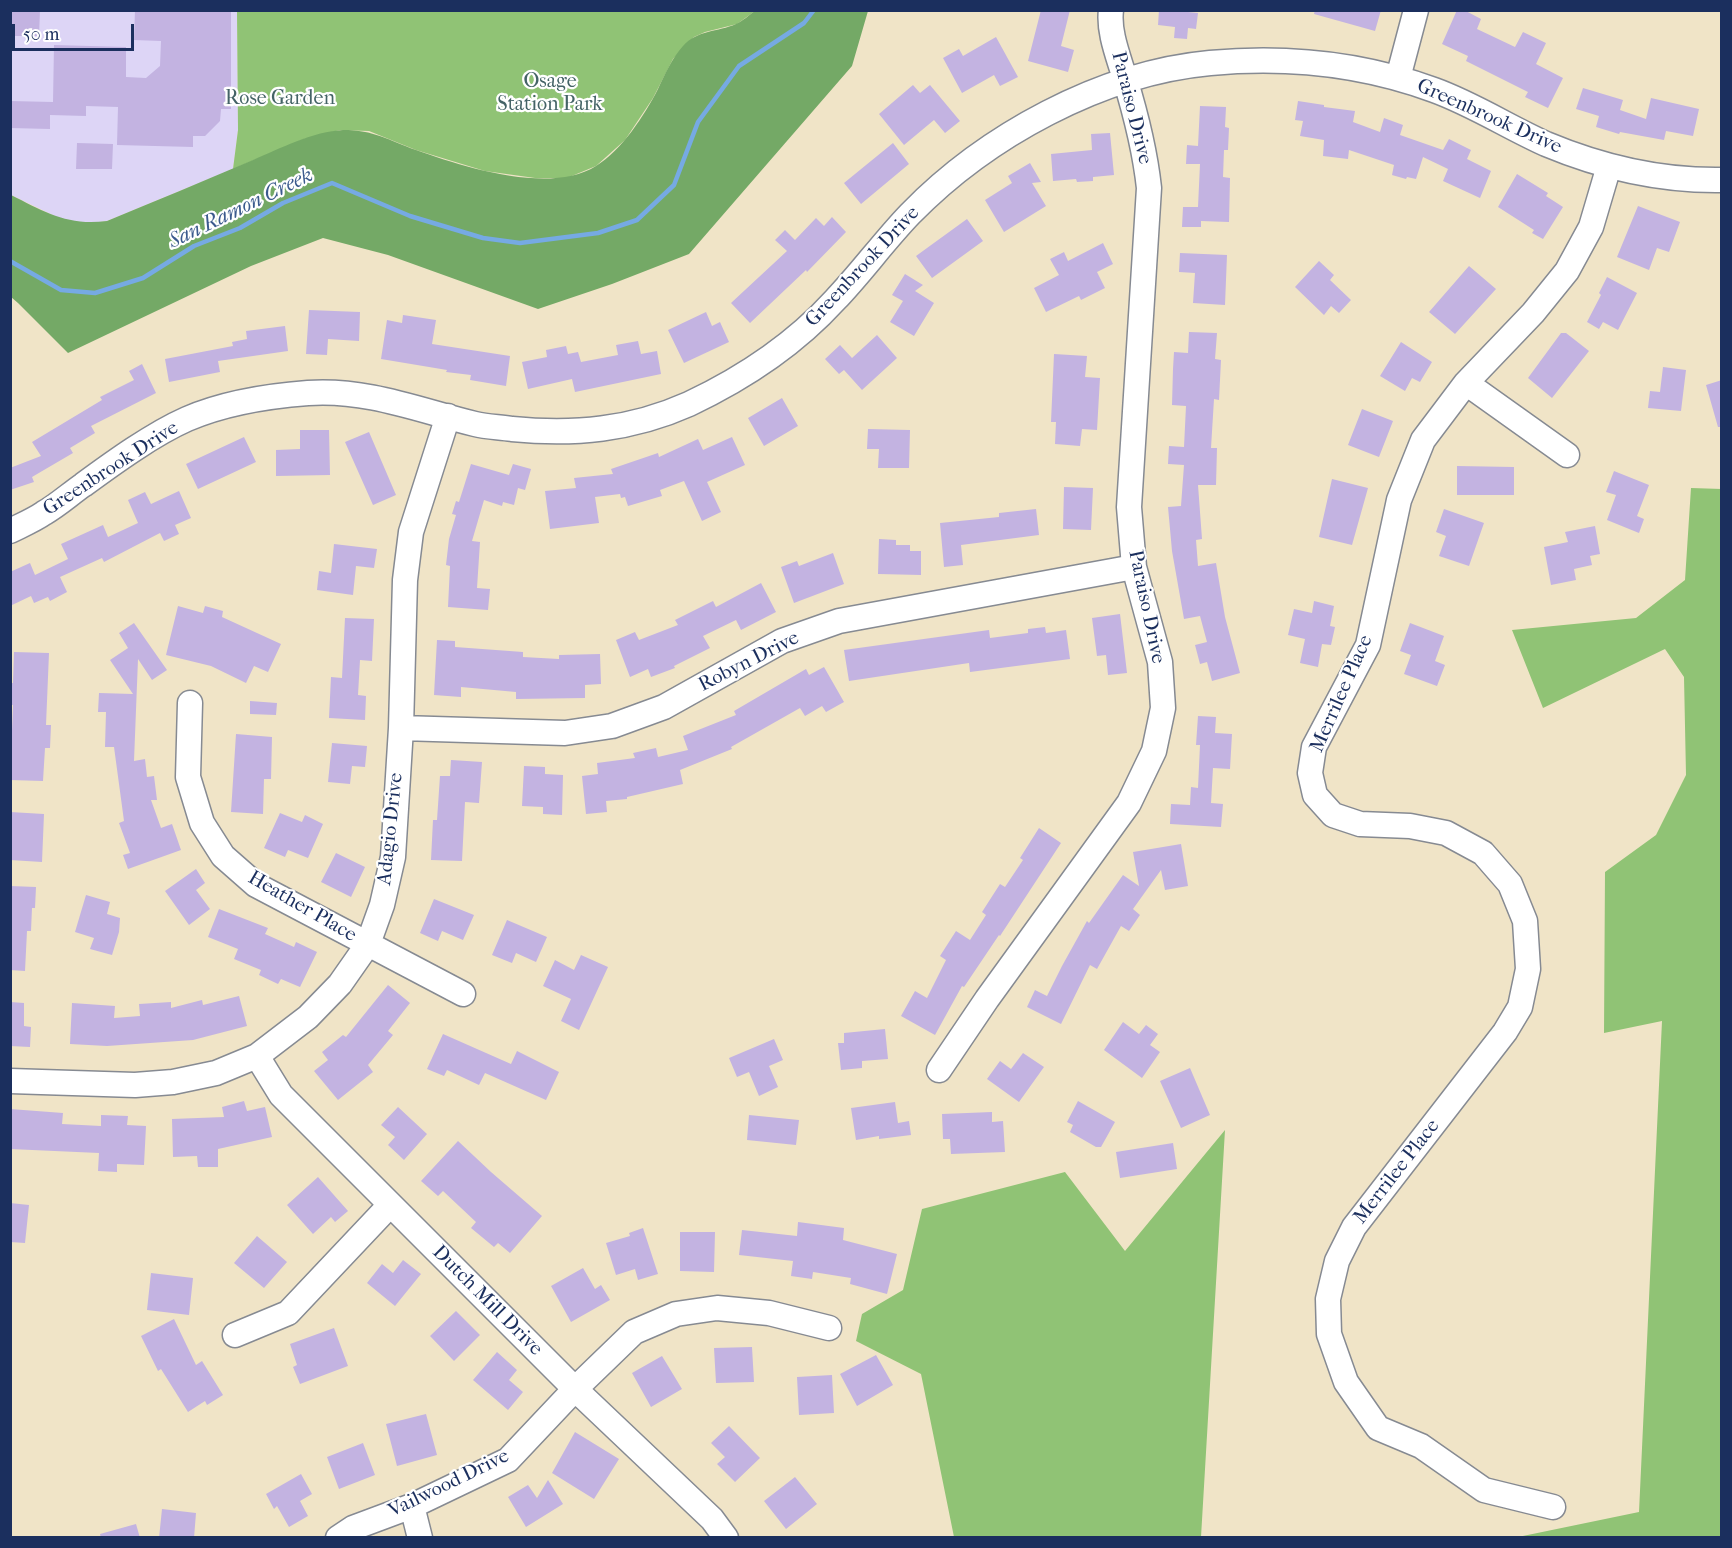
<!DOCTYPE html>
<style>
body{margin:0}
#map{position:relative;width:1732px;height:1548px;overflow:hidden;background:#f0e4c7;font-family:"IM FELL French Canon",serif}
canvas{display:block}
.frame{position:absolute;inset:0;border:12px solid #1b2f5e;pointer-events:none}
.scale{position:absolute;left:12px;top:24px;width:122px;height:27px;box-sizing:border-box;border:3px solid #1b2f5e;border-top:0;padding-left:8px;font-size:18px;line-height:21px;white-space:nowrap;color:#1b2f5e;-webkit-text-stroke:4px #fff;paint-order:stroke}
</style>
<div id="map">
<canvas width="1732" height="1548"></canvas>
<div class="frame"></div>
<div class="scale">50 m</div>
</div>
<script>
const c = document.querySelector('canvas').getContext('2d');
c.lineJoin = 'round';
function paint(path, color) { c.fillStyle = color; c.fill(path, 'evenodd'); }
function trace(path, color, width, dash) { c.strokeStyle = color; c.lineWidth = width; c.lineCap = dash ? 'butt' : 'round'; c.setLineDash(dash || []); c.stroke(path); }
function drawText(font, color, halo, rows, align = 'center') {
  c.font = font + ' "IM FELL French Canon",serif'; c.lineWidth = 4.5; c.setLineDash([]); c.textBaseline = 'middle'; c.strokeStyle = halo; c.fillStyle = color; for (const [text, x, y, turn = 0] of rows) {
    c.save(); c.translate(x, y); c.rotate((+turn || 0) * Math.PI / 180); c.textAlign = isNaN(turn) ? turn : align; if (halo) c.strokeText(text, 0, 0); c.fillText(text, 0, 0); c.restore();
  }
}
const built = new Path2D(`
 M10,11H237L238,130L233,169L107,221L86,224L61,219L11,195Z`);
const green = new Path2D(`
 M237,11H755L737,24L705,32L694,37L673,59L653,98L625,140L596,166L567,178H535L485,171L416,150L369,131L340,130L304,139L233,169L238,130Z
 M1691,488L1722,489L1721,1537H1518L1639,1512L1662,1021L1604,1033L1605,872L1656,835L1686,775L1684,677L1665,649L1543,708L1512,630L1636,618L1685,580Z
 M1225,1130L1201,1537H954L921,1374L856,1341L862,1314L903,1290L922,1209L1065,1172L1125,1251Z`);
const forest = new Path2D(`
 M755,11H868L852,66L689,254L612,284L538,309L388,255L323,238L251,266L68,353L18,303L11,297V195C45,212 67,226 107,221C155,201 204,181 253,160C279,149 314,131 343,130C374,130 388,140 416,150C464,167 550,195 596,166C622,150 644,116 658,89C665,74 672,58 683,46C697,30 718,32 736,24C743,21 749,15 755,11Z`);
const stream = new Path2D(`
 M10,261L61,290L95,293L143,278L194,246L240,228L283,203L332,183L410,216L483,238L520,243L598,233L637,220L674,185L698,122L739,66L804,23L814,10`);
const building = new Path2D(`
 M10,10H40L39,36H10Z
 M135,10H231V109H221L220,121L205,136H193V147L117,145L118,107L86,106V116L50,115V129L10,128V101L53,102L54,45L126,47V77L146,78L160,66L161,41L134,40Z
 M1041,10H1070L1061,46L1074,50L1068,72L1028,61Z
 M1159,10H1188V12L1198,13L1196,29L1188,28L1187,39L1174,38L1175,27L1158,25Z
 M1315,10H1381L1375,31L1314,14Z
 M1457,10H1464L1481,19L1477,29L1515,47L1523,32L1546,43L1536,64L1563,78L1548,108L1525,97L1528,92L1466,61L1468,56L1442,44Z
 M996,37L1018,77L1000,86L994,75L962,93L943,58L959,49L963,56Z
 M913,85L920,93L930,85L960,121L945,133L934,120L904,145L879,114Z
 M1583,88L1623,100L1620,110L1646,119L1651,98L1699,109L1693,136L1666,131L1664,140L1620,132L1619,134L1596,127L1599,116L1576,109Z
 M1298,101L1324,105V107L1355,111L1353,122L1380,132L1384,118L1403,125L1400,135L1443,150L1449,139L1471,150L1467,159L1491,171L1480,198L1443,181L1448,169L1423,157L1416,179L1407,177L1406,179L1392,175L1394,165L1349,150L1348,159L1323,156L1324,140L1300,136L1303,121L1295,120Z
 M1200,106L1226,107L1225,127L1229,128L1228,150H1224L1223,177L1230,178L1229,222L1201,221V227H1182L1183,207H1198L1200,164H1186L1187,145L1198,146Z
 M1110,133L1114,175L1093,177V181L1077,182L1076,179L1053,181L1051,154L1092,150L1091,134Z
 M77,143L113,144L112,169H76Z
 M893,143L909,164L861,204L844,183Z
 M1030,163L1041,182L1032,183L1046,206L1004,232L985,200L1012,183L1008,176Z
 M1517,174L1548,193L1546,196L1563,207L1543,239L1532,233L1534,230L1498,207Z
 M1638,206L1680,222L1669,252L1657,248L1649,270L1617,257Z
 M832,217L846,232L807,272L806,270L750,323L731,303L787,251L775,240L785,230L795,240L816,218L824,226Z
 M967,219L983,241L932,278L916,256Z
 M1103,243L1113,264L1097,272L1105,288L1081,300L1079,296L1046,312L1034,288L1059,275L1050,259L1064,252L1068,261Z
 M1180,253L1227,255L1225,305L1193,303L1195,273L1179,272Z
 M1319,261L1334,275L1330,280L1351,300L1339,313L1331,306L1324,315L1295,287Z
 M1469,266L1496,289L1455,334L1429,312Z
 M905,274L923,285L915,291L934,303L914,336L890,322L903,301L892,295Z
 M1607,277L1637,293L1618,330L1603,322L1599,329L1587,322L1601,295L1599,293Z
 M309,310L360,312L359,341L328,339L327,355L306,354Z
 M706,312L712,326L720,322L729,342L684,363L668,330Z
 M403,315L436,320L432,344L510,356L506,386L470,380L471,375L446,372L447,370L381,359L387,320L402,323Z
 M285,326L288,351L218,361L220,372L169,382L165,359L233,346L232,342L247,339L246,331Z
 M1189,332L1217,333L1215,359L1221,360L1219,400L1214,399L1211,448H1217L1216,485H1198L1202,539L1196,540L1198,566L1216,563L1225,617L1240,673L1212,681L1207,662L1200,664L1195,645L1207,642L1200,616L1184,619L1172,551L1168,507L1181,506L1184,465L1168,464L1169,446L1184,447L1186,406L1172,405L1173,369L1174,352L1188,353Z
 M1561,333H1566L1589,351L1552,398L1528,378Z
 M877,335L897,358L862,390L844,370L839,374L825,359L840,345L852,358Z
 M638,341L641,354L657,351L661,374L575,392L572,379L528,389L522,362L547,357L546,350L566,346L568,354L578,352L581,362L618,355L616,345Z
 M1401,342L1432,362L1420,382L1412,378L1405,391L1380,376Z
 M1054,354L1087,356L1085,377L1100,378L1097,430L1082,429L1080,446L1055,444L1056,422H1051Z
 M142,364L156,393L91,426L95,433L70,448L73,453L32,477L34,482L10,490V468L41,456L32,442L102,400L100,397L134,380L129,371Z
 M1663,367L1686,370L1681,411L1648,408L1650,391L1660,392Z
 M1722,380V427H1718L1706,385Z
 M782,398L798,426L764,446L748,418Z
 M1362,409L1393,421L1379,457L1348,445Z
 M868,429L910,430L909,468H878L879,449H867Z
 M300,430H329L330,475L276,476V450L300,449Z
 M369,432L396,495L373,505L345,442Z
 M244,437L256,462L198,489L186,464Z
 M732,437L745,465L707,482L721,512L702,521L684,481L660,490L662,496L628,506L625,497L621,498L620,494L595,497L599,523L550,529L545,491L576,488L574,478L613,474L611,469L658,453L659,457L698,439L703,450Z
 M471,464L509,475L513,464L531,469L525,490L518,488L514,505L503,502L502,506L484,500L472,541L480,542L477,588L490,589L488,610L448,607L450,566L446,565L449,539L456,515L452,514L456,501L459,502Z
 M1457,466L1514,467V495H1457Z
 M1614,471L1649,485L1637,516L1644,519L1639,533L1607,520L1616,495L1606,492Z
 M1332,479L1368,488L1352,545L1319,537Z
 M1064,487L1093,488L1091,530L1063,529Z
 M179,491L191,518L175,525L179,534L164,541L160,533L104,562L102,558L60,577L67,592L50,601L48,597L34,603L31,596L10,606V572L30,563L35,575L68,559L61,544L103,525L108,537L138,523L128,500L145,492L151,504Z
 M1036,509L1039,535L961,545L963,565L944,567L940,523L999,517V513Z
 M1444,509L1484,523L1469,566L1439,556L1446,536L1436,532Z
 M1595,526L1600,554L1590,556L1592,565L1574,569L1576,580L1551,585L1544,547L1568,542L1565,532Z
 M879,539L896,540V545H910V551H921V575L878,574Z
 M334,544L377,549L374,568L356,566L353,595L317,590L319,571L331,573Z
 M833,553L844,584L794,603L781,567L797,561L799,566Z
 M761,583L776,612L741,630L736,620L703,636L710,648L674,666L675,668L651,677L648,669L630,677L616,640L635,632L639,640L678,625L675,620L713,601L716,607Z
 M1314,601L1334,606L1330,626L1335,627L1331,645L1322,644L1318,667L1300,663L1305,639L1288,635L1294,609L1312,613Z
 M178,606L203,613L205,606L223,611L222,617L281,644L268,672L254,666L246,683L211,666L166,655Z
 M1120,614L1127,673L1108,675L1106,655L1097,656L1092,618Z
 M345,618L374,619L372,661L360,660L358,695L366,696L365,720L329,718L331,677L342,678Z
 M134,623L167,670L152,680L138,659L134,761L145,759L147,777L154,776L157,800H151L161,828L172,824L181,850L128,869L123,855L130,853L119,823L124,821L114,747H105L106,712H98L99,693L133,694L110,660L128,648L119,633Z
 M1410,623L1444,636L1435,661L1445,665L1437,686L1404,674L1411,655L1400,651Z
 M1045,627L1046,633L1066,630L1070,659L970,672L969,663L849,681L844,650L989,630L990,638L1028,633V629Z
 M437,640L455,641V647L523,652V657L559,659V655L600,654L601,684L585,685V698L516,699V692L461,687V697L434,695Z
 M14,652L49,653L46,725H51L50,748H45L43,781L10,780L13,705H10V683H13Z
 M824,667L844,702L826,712L822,706L805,716L800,708L731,747L732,749L680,770L683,784L627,797V799L606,801L607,812L586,814L582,776L598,774L597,763L635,758L633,753L656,748L658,757L688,750L683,736L736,715L734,711L806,669L809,675Z
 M250,701L277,703L276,715L250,714Z
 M1198,716L1216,717L1215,733L1232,734L1230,769L1213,768L1211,803L1223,804L1221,827L1170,824L1171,804L1190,805L1191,787L1198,788L1200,745H1196Z
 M236,734L272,737L271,779H264L263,814L231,812Z
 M332,743L367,746L365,767L352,766L350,784L328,782Z
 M451,760L482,762L479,803L465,802L462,861L431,860L433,820H437L440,776H450Z
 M524,766L545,767V774L563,775L562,815L543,814V807L522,806Z
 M10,812L44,814L42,862L10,860Z
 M280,813L302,822L305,815L323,824L308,858L288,850L285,857L264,848Z
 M1039,828L1061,843L1000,936L999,935L964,987L962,986L935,1035L901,1016L915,991L927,998L946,960L940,956L956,931L970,940L986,915L982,912L1000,884L1005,887L1023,860L1020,858Z
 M1181,844L1188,886L1165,890L1161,870L1133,909L1140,915L1129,931L1121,926L1097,969L1090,965L1061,1024L1027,1007L1035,990L1047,996L1062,966L1087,921L1089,923L1123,875L1139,886L1133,852Z
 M336,853L365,867L351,897L321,882Z
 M196,869L205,883L196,890L210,909L189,925L165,891Z
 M10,886L36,887L35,908H32L31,931H27L25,971L10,970Z
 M86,895L110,902L107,914L120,918L119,932L112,955L90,949L94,938L75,932Z
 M434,899L474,915L463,940L442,931L438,941L420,933Z
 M219,909L268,928L265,934L294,947L296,942L317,952L300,987L281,979L278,984L259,975L261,970L234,959L238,949L208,937Z
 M507,920L547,937L536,962L516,953L512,963L492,955Z
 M581,955L608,967L579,1030L561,1021L571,999L543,986L555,960L574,970Z
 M388,985L410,1003L388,1031L393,1035L368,1065L373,1072L338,1100L314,1071L328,1060L322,1052L343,1035L346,1037Z
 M239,996L247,1026L193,1040L107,1046L70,1044L72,1003L115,1006L114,1018L140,1016L139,1004L171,1002V1008L202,1000L203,1005Z
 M10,1002L24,1003V1026L31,1027L30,1047L10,1046Z
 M1123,1022L1139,1034L1146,1025L1158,1034L1150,1045L1160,1052L1142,1078L1104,1050Z
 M885,1029L888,1059L862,1061V1068L841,1070L838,1043H844V1033Z
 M443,1034L511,1064L517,1051L559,1072L546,1100L485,1073L479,1085L447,1070L444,1076L427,1069Z
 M774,1039L783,1060L769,1066L778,1087L759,1096L749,1072L737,1077L729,1058Z
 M1023,1053L1044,1067L1019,1102L987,1079L1000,1061L1011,1069Z
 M1190,1068L1210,1115L1181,1128L1160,1081Z
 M244,1101L247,1111L265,1107L272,1137L218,1149V1167H198L197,1156L173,1157L172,1119L224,1117L222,1107Z
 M1078,1101L1115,1122L1101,1147H1096L1070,1132L1073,1125L1067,1122Z
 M895,1102L898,1123L909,1121L911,1135L879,1139V1136L856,1140L851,1108Z
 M398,1107L427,1134L404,1160L388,1145L395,1137L381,1125Z
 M10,1109L63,1113L62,1124L101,1126V1115L128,1116L127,1125L146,1126L144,1165L117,1164V1172L98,1171L99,1153L10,1149Z
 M992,1112V1122L1003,1121L1005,1152L951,1154L950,1139H943L942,1114Z
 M749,1115L799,1120L796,1145L747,1140Z
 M458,1141L491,1172L542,1216L510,1253L498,1243L494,1247L471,1228L476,1222L443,1191L438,1196L421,1181Z
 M1173,1143L1177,1169L1120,1178L1116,1152Z
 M318,1177L348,1211L335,1222L331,1217L313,1234L287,1205Z
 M10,1203L29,1205L25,1243L10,1242Z
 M798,1222L844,1228L843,1240L897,1254L887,1294L850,1284L851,1278L813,1272L812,1279L791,1276L793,1261L739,1255L742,1230L797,1236Z
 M643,1228L658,1274L638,1280L635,1269L616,1275L606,1243L630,1236L629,1233Z
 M680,1232H715L714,1272L680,1271Z
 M257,1236L287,1262L264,1288L234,1263Z
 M403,1260L421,1274L395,1306L367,1283L382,1264L393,1273Z
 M583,1268L595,1289L601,1285L610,1300L571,1322L551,1286Z
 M151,1273L193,1278L189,1315L147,1310Z
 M456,1311L480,1335L454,1361L430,1336Z
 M174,1319L196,1365L202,1361L223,1395L207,1405L205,1401L188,1412L161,1369L158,1371L141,1336Z
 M334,1328L348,1366L300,1384L293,1367L297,1365L290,1344Z
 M752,1347L754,1382L716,1383L714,1348Z
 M497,1352L517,1370L509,1380L523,1392L508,1410L473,1380Z
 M876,1355L893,1385L857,1406L840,1374Z
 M662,1356L682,1389L651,1407L632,1373Z
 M832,1375L834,1413L799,1415L797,1377Z
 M426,1414L437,1455L397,1466L386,1424Z
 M729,1426L760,1458L735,1482L717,1464L725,1457L711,1443Z
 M575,1432L619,1459L594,1499L552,1473Z
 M363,1443L375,1475L339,1489L327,1457Z
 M301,1474L312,1494L300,1501L308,1516L289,1527L277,1506L274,1509L266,1494Z
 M795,1477L817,1504L786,1529L764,1501Z
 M548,1480L563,1504L526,1527L508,1497L528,1485L537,1498Z
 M162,1509L196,1513L194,1538H159Z
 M136,1524L140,1538H101L100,1534Z`);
const minor = new Path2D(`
 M1398,78L1416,10
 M1466,383L1567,455
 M10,531C22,525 34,520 44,513C58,505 70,494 83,485C113,463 153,434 187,419C224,403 268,396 308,393C368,389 418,410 475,424C487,427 500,427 512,429C574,435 631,430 689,404C744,378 794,345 835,300C861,273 884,241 910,214C986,136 1101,73 1210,63C1286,56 1363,64 1434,90C1473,104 1508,127 1546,144C1601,167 1662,181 1722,180
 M190,703L188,777L202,823L223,856L256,885L463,994
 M401,728L565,733L612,726L664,707L782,641L839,621L1134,567
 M257,1056L281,1095L575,1389L712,1519L726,1538
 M939,1070L987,999L1129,803L1154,751L1163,708L1160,662L1134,567L1129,507L1149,188C1145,151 1136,115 1125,79C1119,58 1108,32 1111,10
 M10,1081L135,1085L173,1082L216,1073L257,1056L308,1017L340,984L368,944L382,905L393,857L401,728L405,580L411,532L448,416
 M235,1335L288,1313L390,1205
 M412,1506L420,1538
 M1553,1507L1484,1490L1421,1446L1378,1428L1346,1382L1329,1334L1328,1299L1337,1261L1354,1227L1505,1032L1520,1007L1528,969L1525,921L1510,884L1483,853L1446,833L1410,826L1360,824L1333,815L1315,795L1310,773L1314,747L1368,645L1399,500L1423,440L1466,383L1533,313L1567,271L1591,227L1609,166
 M338,1538L353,1528L412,1506L508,1460L575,1389L634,1332L676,1314L717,1308L769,1313L829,1328`);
const parkNames = [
 ["Osage",550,82],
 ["Station Park",550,105],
 ["Rose Garden",280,99]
];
const streetNames = [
 ["Paraiso Drive",1131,108,76],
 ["Greenbrook Drive",1489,117,24],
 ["Greenbrook Drive",863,267,-47],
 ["Greenbrook Drive",111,469,-33],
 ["Paraiso Drive",1146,607,78],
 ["Robyn Drive",749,662,-27],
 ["Merrilee Place",1342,694,-66],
 ["Adagio Drive",391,829,-84],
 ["Heather Place",302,907,30],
 ["Merrilee Place",1397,1172,-52],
 ["Dutch Mill Drive",487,1301,45],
 ["Vailwood Drive",449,1484,-26]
];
const waterNames = [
 ["San Ramon Creek",241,209,-26]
];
paint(built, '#ddd5f6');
paint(green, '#90c375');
paint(forest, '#74a966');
trace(stream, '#76aae3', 4.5);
paint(building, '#c3b3e1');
trace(minor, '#868a92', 27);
trace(minor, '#fff', 24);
drawText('20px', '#446366', '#fff', parkNames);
drawText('20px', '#1b2f5e', '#fff', streetNames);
drawText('italic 21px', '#3b5a8d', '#fff', waterNames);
</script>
